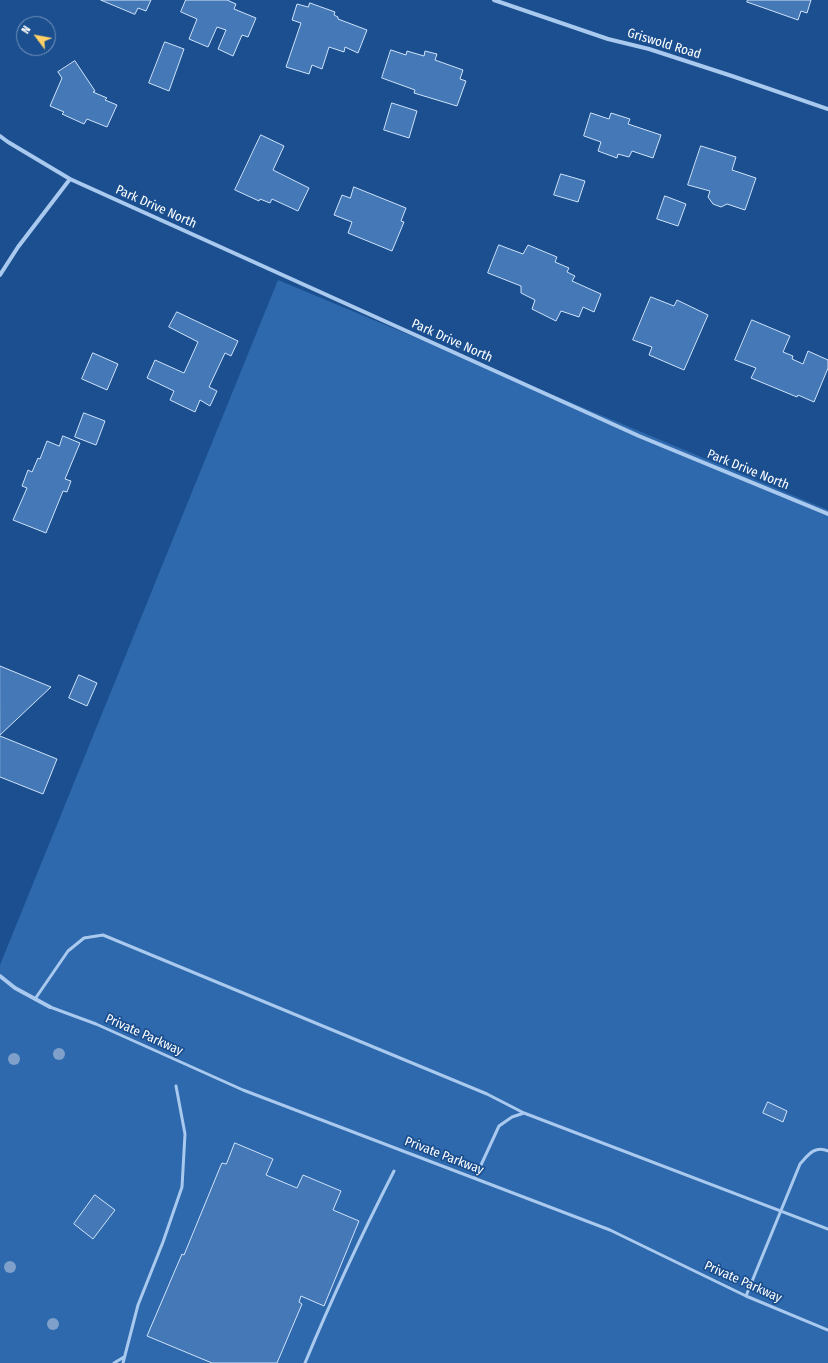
<!DOCTYPE html>
<style>
body{margin:0}
#map{position:relative;width:828px;height:1363px;overflow:hidden;background:#1b4f8f;font-family:"Fira Sans Condensed",sans-serif}
canvas{display:block}
.north{position:absolute;left:16px;top:16px;width:40px;height:40px;box-sizing:border-box;background:#1b4f8f;border:1px solid #7695bc;border-radius:50%;rotate:302deg;font-size:11px;font-weight:700;line-height:16px;text-align:center;color:#fff}
.north::after{content:'';display:block;margin:auto;width:14px;height:18px;background:#ffd166;clip-path:polygon(50% 0,100% 100%,50% 72%,0 100%)}
</style>
<div id="map">
<canvas width="828" height="1363"></canvas>
<div class="north">N</div>
</div>
<script>
const c = document.querySelector('canvas').getContext('2d');
c.lineJoin = 'round';
function paint(path, color) { c.fillStyle = color; c.fill(path, 'evenodd'); }
function trace(path, color, width, dash) { c.strokeStyle = color; c.lineWidth = width; c.lineCap = dash ? 'butt' : 'round'; c.setLineDash(dash || []); c.stroke(path); }
function drawText(font, color, halo, rows, align = 'center') {
  c.font = font + ' "Fira Sans Condensed",sans-serif'; c.lineWidth = 3.5; c.setLineDash([]); c.textBaseline = 'middle'; c.strokeStyle = halo; c.fillStyle = color; for (const [text, x, y, turn = 0] of rows) {
    c.save(); c.translate(x, y); c.rotate((+turn || 0) * Math.PI / 180); c.textAlign = isNaN(turn) ? turn : align; if (halo) c.strokeText(text, 0, 0); c.fillText(text, 0, 0); c.restore();
  }
}
const green = new Path2D(`
 M278,280L828,510V1363H0V965Z`);
const building = new Path2D(`
 M101,0H151L146,11L138,8L135,14Z
 M186,0H227L236,4L234,9L256,18L248,37L242,35L233,56L218,49L226,30L217,27L208,47L189,39L197,19L181,12Z
 M748,0H811L807,13L801,11L798,20L747,2Z
 M310,3L335,12L334,15L338,17V19L367,30L358,53L345,47L344,52L329,47L322,69L312,65L309,74L286,67L301,23L292,20L297,4L308,7Z
 M165,42L184,49L169,91L149,83Z
 M391,50L406,55L407,51L424,56L425,51L437,54L435,60L463,70L460,79L466,81L457,106L414,93L415,90L382,78Z
 M75,61L95,91L93,92L107,98L105,100L117,105L107,127L87,119L84,124L62,114L64,112L50,106L62,78L58,72Z
 M392,103L417,111L409,138L384,130Z
 M591,113L609,119L611,113L630,119L628,124L661,135L653,158L632,151L629,157L618,154L617,158L598,151L601,142L584,136Z
 M261,135L284,146L273,170L309,188L298,211L272,199L270,203L260,199L259,201L235,190Z
 M701,146L736,157L732,170L756,178L745,210L727,204L721,207L713,204L708,197L710,191L688,185Z
 M561,174L585,181L578,202L554,195Z
 M354,187L406,208L401,221L404,222L392,251L348,233L352,222L334,215L342,195L350,198Z
 M665,196L686,204L678,226L657,219Z
 M499,245L523,254L528,245L557,257L555,262L569,268L567,272L575,276L572,281L601,294L594,312L583,307L579,317L561,311L556,321L532,309L535,300L521,293V286L488,273Z
 M651,297L674,306L677,300L708,315L684,370L649,355L652,347L633,340Z
 M177,312L238,341L231,356L225,353L209,387L217,391L210,406L200,400L195,412L170,400L174,391L147,378L155,360L184,373L198,342L169,327Z
 M752,320L790,336L783,352L793,356L792,359L803,364L808,351L828,360V368L814,402L798,395L797,397L751,378L756,368L735,360Z
 M93,353L118,364L107,390L82,379Z
 M84,413L105,421L96,445L75,437Z
 M63,436L80,443L65,479L71,481L67,492L63,491L46,533L13,520L27,488L22,486L28,470L32,472L38,458L40,459L47,441L59,446Z
 M0,666L51,687L0,735Z
 M79,675L97,683L87,706L69,698Z
 M0,736L57,759L43,794L0,777Z
 M768,1102L787,1111L783,1122L763,1113Z
 M235,1143L273,1159L266,1175L297,1188L303,1175L341,1191L333,1210L359,1221L324,1306L301,1296L299,1302L302,1304L277,1363H212L147,1336L182,1254L184,1255L221,1165L222,1163L226,1164Z
 M95,1195L115,1210L93,1239L74,1224Z`);
const service = new Path2D(`
 M35,999L68,951L84,938L103,935L487,1094L524,1113
 M50,1007L96,1024L243,1090L610,1230L746,1296L828,1330
 M475,1178L499,1126L512,1117L524,1113L828,1229
 M746,1296L800,1164C808,1155 815,1145 828,1151
 M114,1363L124,1357
 M123,1363L138,1305L163,1242L182,1187L185,1134L176,1086
 M305,1363C332,1298 362,1234 394,1171`);
const minor = new Path2D(`
 M494,0L608,39L649,49L732,76L828,109
 M0,136L8,142L70,179L639,436L828,514
 M0,275L18,247L70,179
 M0,976L15,988L50,1007`);
const trees = [
 [59,1054],
 [14,1059],
 [10,1267],
 [53,1324]
];
const streetNames = [
 ["Griswold Road",664,44,17],
 ["Park Drive North",156,207,24],
 ["Park Drive North",452,341,24],
 ["Park Drive North",748,470,22],
 ["Private Parkway",144,1035,24],
 ["Private Parkway",444,1156,21],
 ["Private Parkway",743,1282,24]
];
paint(green, '#2e69ad');
paint(building, '#4478b7');
trace(building, '#cfe3fa', 1);
trace(service, '#a9c9ee', 3);
trace(minor, '#a9c9ee', 4);
c.fillStyle = '#7ea0ca';
for (const [x, y] of trees) { c.beginPath(); c.arc(x, y, 6, 0, 2 * Math.PI); c.fill(); }
drawText('13px', '#fff', '#1b4f8f', streetNames);
</script>
